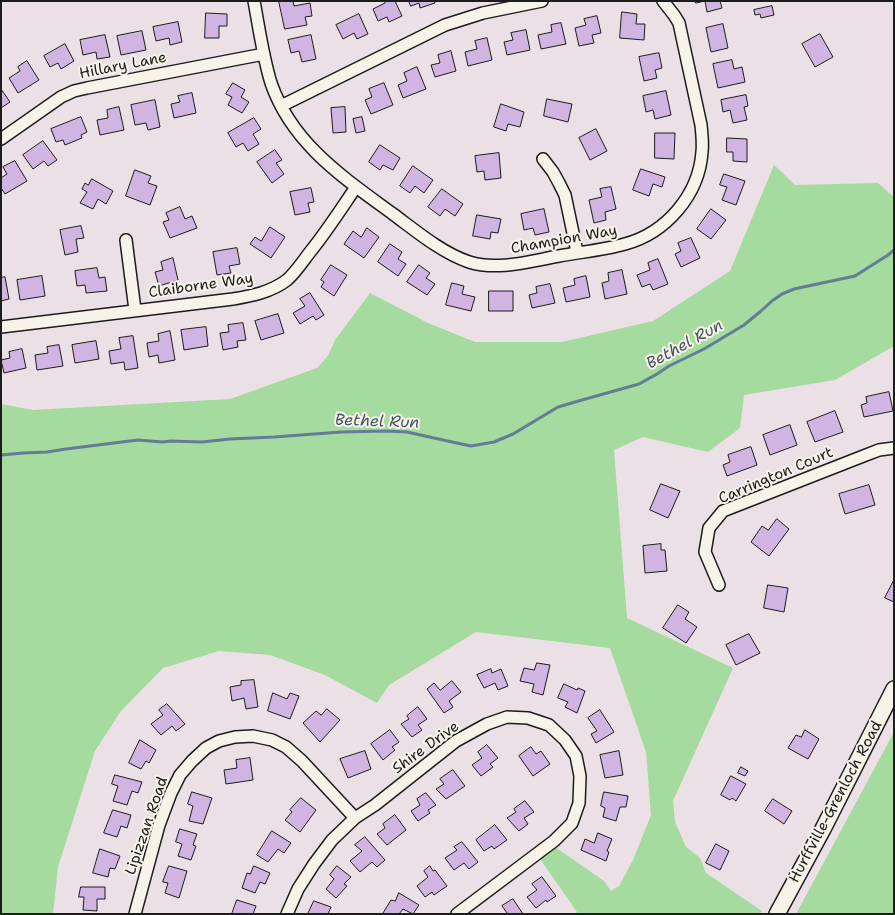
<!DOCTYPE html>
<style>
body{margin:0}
#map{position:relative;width:895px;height:915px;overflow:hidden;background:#ebe0e6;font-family:"Shantell Sans",sans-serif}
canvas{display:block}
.frame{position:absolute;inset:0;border:2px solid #1c1c1c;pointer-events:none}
</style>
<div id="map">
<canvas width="895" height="915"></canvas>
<div class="frame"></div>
</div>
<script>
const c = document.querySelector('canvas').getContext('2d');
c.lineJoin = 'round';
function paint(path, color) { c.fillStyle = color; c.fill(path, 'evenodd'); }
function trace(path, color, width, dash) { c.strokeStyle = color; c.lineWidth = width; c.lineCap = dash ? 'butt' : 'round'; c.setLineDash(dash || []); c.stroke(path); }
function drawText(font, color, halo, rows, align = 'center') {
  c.font = font + ' "Shantell Sans",sans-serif'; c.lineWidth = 4; c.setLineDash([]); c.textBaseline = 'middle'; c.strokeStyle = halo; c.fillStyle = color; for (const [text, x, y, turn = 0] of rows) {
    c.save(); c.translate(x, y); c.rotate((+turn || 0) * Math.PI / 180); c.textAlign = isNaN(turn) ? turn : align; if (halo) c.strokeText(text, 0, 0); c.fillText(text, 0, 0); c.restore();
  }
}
const green = new Path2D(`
 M774,165L795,185L878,183L894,197V285L893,287L894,289V346L835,380L744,395L740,428L708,452L643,437L614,450L627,618L733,668L673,801L675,822L686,847L700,858L706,873L762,911L760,914H575L577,912L540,859L555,847L604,881L611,891L619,886L633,860L651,815L646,752L610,648L476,632L389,685L377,703L325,675L270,655L219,651L163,668L121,711L95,751L58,867L53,914H1V404L33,410L230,399L317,368L328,356L335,340L370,293L428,323L475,342H562L653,321L730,271Z
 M894,732V914H796Z`);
const stream = new Path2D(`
 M1,455L23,453L47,452L66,449L138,440L162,442L171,441L202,442L230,439L274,437L341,432L386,431L407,432L452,442L471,446L494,442L513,434L558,407L582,400L639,384L657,374L669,366L704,349L744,325L761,311L772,301L782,294L794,289L855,276L888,255L894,250`);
const building = new Path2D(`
 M279,1H293L294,6L310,3L312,16L305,17L307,25L285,29Z
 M384,1H395L402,16L389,22L387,17L378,21L373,9L385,3Z
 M409,1H434L435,3L420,8L419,3L411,6Z
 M695,1H720L722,8L707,12L705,1L696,3Z
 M772,6L774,15L761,18L760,14L755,15L754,10Z
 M622,12L637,14L636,24H645L644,40L620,38Z
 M206,13L227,14V26H219V38H205Z
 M359,14L368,34L357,39L354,33L343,39L336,25Z
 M597,16L601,33L592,35L594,43L579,46L575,28L586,25L584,19Z
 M178,22L182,42L170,45L169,38L156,41L153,27Z
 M561,23L566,44L541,49L538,35L552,32L551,25Z
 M723,24L728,48L711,52L706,28Z
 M526,30L530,50L507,55L504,42L513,40L511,33Z
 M142,31L146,50L121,55L117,36Z
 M820,34L833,57L815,67L802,44Z
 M105,35L110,57L97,59L96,52L83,55L80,40Z
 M311,35L316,59L302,62L299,51L291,53L288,40Z
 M487,38L492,60L468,66L465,52L477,49L475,41Z
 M65,44L74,61L61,69L58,63L50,67L44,56Z
 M451,51L456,71L435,77L431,65L440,63L438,55Z
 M659,53L662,68L655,70L657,78L644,81L639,57Z
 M732,60L734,69L742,67L745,82L718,88L713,64Z
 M27,61L39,80L18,93L9,78L20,71L18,67Z
 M417,67L426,89L403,98L398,85L407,81L404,73Z
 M233,83L245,90L241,97L249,102L242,113L228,105L232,97L226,94Z
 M384,83L393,105L371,114L365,100L372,97L369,89Z
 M1,89L10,102L1,108Z
 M666,91L671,115L655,119L653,110L646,112L643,96Z
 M192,93L196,113L174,118L171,104L180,102L178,96Z
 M746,95L748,106L744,107L747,120L733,123L730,110L723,112L721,100Z
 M547,99L572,104L568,122L544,116Z
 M155,100L160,127L148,130L146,123L135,125L131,105Z
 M501,104L524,112L520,127L508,124L506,131L494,127Z
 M119,107L124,130L100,135L97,120L108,118L107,110Z
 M345,107L346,132L333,133L331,108Z
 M81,117L87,132L81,135L82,138L65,145L63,140L56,142L51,129Z
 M362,117L365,131L356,133L353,119Z
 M254,118L261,129L253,134L259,144L248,151L243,143L236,147L228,133Z
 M596,129L607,151L590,160L579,138Z
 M655,133H675L674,159L655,158Z
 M727,138L747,139V162L733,161V152H727Z
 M43,141L57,160L48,166L44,161L33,169L23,155Z
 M380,145L400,158L393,170L383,165L380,170L369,162Z
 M275,150L282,160L276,163L284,174L272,183L257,162Z
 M499,153L501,178L485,180L484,171L477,172L475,156Z
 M15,161L27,181L5,194L1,188V178L7,174L3,167Z
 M413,166L433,180L424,193L415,186L410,193L400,186Z
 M641,169L665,177L662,187L653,184L649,196L633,190Z
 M135,170L151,176L148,183L157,186L150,205L126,196Z
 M724,174L745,181L736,205L722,200L727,187L720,185Z
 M92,179L113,191L106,204L98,199L93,209L80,203L87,192L82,189L85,183L88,185Z
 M611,187L616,209L605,212L606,220L594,223L589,200L602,197L600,189Z
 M311,188L314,202L308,203L310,212L295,215L290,192Z
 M442,189L463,204L455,216L445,209L440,216L428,207Z
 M180,207L185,219L192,216L197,228L170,238L163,222L169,220L166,213Z
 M544,209L549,232L535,235L533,228L524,230L521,214Z
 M711,209L726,220L711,239L697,229Z
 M477,215L501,219L498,233L491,232L490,239L473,236Z
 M81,226L84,238L76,239L78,252L65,255L60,230Z
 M270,227L285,237L271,258L250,244L255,237L261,241Z
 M367,228L379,237L364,258L344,244L353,231L361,237Z
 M691,238L700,258L681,267L675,254L681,251L678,243Z
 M390,244L402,252L398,259L406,264L398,276L378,262Z
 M237,248L240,264L229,266L231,273L217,275L213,252Z
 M173,258L178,280L159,286L155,272L163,270L161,262Z
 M658,259L668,284L653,290L650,284L642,287L637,275L650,270L648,263Z
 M331,265L347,275L334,296L321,287L324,282L321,280Z
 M419,265L430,273L426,278L435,284L427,295L407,282Z
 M97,268L99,278L105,277L107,291L86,293L85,285L77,286L75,271Z
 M622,270L627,294L605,299L602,283L609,281L608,273Z
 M42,276L45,296L20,300L17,280Z
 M586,276L590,297L566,302L563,288L575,285L574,279Z
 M5,277L9,299L1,301V278Z
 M452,283L464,286L462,294L475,297L471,311L446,305Z
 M550,284L555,303L532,308L529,295L537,293L536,287Z
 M489,291H513V311H489Z
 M310,293L324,315L316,320L313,316L300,324L293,313L305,306L300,299Z
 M278,314L284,333L261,340L255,321Z
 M243,323L246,340L237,341L238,347L223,350L220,333L229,332L228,325Z
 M206,327L208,346L184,350L181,330Z
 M170,331L175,360L159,363L158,355L149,357L147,343L159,341L158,334Z
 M133,336L138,368L125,370L124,362L111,364L109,351L121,349L119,338Z
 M96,341L99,359L75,363L72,345Z
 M59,345L63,366L37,370L35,355L48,353L47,347Z
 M22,349L26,368L4,373L1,360L10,358L9,352Z
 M889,392L893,411L864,417L861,405L867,403L866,397Z
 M835,411L843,432L815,442L807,422Z
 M790,425L797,445L770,455L763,435Z
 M751,447L757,465L727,476L723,465L730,462L728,455Z
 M661,484L680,491L668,518L650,510Z
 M869,485L875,505L845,514L839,494Z
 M777,519L789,529L769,556L751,542L762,526L768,530Z
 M661,544V550H665L667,571L645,573L643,546Z
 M894,580V602L885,598Z
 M768,585L788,588L784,612L764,608Z
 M678,605L689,612L685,619L697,627L686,643L663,628Z
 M749,634L760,653L736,665L726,645Z
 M537,663L550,665L543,695L532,692L534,684L520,681L524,668L534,670Z
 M491,669L492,673L501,669L508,686L498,690L495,683L484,688L477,675Z
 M254,680L258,707L246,709L244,698L232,701L230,687L241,685V681Z
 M452,681L461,692L449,701L453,707L444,713L427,689L434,683L440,690Z
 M564,684L577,690L578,688L585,691L577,713L565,707L568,702L558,698Z
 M273,693L287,699L290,693L299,696L290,719L268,711Z
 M167,704L185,724L176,731L172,726L161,735L151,724L163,715L159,710Z
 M418,707L427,719L418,725L422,730L412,737L401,724L409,719L407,716Z
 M327,709L340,720L320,742L303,723L316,711L321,715Z
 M600,710L614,732L596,743L591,734L597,731L588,718Z
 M390,730L399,742L392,747L395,750L383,760L371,744Z
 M805,730L819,739L808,759L788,748L796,735L801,737Z
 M140,740L156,750L149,763L146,761L141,769L129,763Z
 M487,745L498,758L490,764L493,767L481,776L472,765L482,758L478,752Z
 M531,747L536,754L541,751L550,764L533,776L519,756Z
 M365,751L371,769L348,778L340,759Z
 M619,751L623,775L605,778L600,755Z
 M250,758L253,780L226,784L224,770L237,768L236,760Z
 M741,767L748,771L745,776L738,773Z
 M453,770L465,786L446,799L436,789L444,784L440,779Z
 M115,775L142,782L138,793L132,791L127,805L113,801L118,786L112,784Z
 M731,776L746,784L736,801L732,798L730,800L721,795Z
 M192,792L212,798L203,824L189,821L193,806L188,804Z
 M604,792L628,796L626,807H620L616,821L603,817L605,808L601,806Z
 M426,793L436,805L428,810L430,813L418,821L411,811L420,805L417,799Z
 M301,798L316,810L300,832L285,820L292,812L290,810Z
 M773,799L792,811L784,824L765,811Z
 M525,801L534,812L524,818L528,824L519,831L507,818L516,812L514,809Z
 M113,810L131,815L127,828L121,826L117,837L104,833Z
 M395,815L406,830L387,845L377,834L385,828L383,824Z
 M495,825L507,840L494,849L492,846L484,851L476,840Z
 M180,829L197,834L193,845L196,846L191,860L178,856L182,844L176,842Z
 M272,831L291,843L284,853L278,849L268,862L257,855Z
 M598,833L612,839L607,851L609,852L606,861L581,850L585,839L594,843Z
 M365,837L385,860L377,867L372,862L360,872L350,861L362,851L355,845Z
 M462,842L478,862L469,869L464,863L454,870L445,858L457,850L454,847Z
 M716,844L729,851L720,870L706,863Z
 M100,849L120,856L115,869L110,868L108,877L93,873Z
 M169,866L187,871L179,898L165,893L168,883L163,882Z
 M254,866L270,873L265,884L260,882L255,893L242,888L247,873L250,874Z
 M337,866L351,877L344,884L347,886L336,898L326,889L334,879L330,875Z
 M430,866L433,871L435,870L447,886L434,895L432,892L425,897L417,886L428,877L424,871Z
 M542,877L556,896L547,902L546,900L536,908L527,897L537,890L532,884Z
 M81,887H105V899H97V911L83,910L84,897H79Z
 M399,893L419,905L413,914L403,909L399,914H385L383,913L391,900L395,901Z
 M513,899L523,914H505L507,913L502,906Z
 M237,900L256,906L253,914H232Z
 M314,901L331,907L328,914H308Z`);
const minor = new Path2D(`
 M254,1C259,28 263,57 271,83C292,144 344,178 393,214C416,231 442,253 469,262C498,271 530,261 559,256C581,252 604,250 625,244C666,233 699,195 702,152C703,143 702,134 701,125L679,23L674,15L663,1
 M281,106L445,25L483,13L542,1
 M1,139L61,97L74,91L87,88L264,54
 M543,159L553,172L559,183L565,195L577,252
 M126,240L135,310
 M1,327L233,299C252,296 271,292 287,280C296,272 303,261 310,252C327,231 341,209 356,187
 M719,585L705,552L709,528L723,511L866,455L879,450L894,448
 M135,914L159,825L171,793L180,775L192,761L206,748L219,741L235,737L253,736L272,740L286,747L302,761L355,818
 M287,914L298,889L314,864L332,840L355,818L375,805L456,741L487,724L507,717L528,718L549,725L565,740L576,756L580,776L579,803L572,823L554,841L457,914`);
const secondary = new Path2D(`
 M777,914L823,829L894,689`);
const streetNames = [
 ["Hillary Lane",123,66,-11],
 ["Champion Way",564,240,-10],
 ["Claiborne Way",201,286,-8],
 ["Carrington Court",776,476,-23],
 ["Shire Drive",426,748,-36],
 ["Hurffville-Grenloch Road",836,802,-62],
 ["Lipizzan Road",147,826,-71]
];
const waterNames = [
 ["Bethel Run",685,345,-29],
 ["Bethel Run",377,422,2]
];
paint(green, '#a5db9e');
trace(stream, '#617d97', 3);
paint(building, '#d0b4e1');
trace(building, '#1c1c1c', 1);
trace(minor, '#1c1c1c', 14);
trace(secondary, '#1c1c1c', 18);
trace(minor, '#f7f3e8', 11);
trace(secondary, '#f7f3e8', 15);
drawText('15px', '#1c1c1c', '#f7f3e8', streetNames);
drawText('italic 16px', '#445464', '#f7f3e8', waterNames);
</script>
